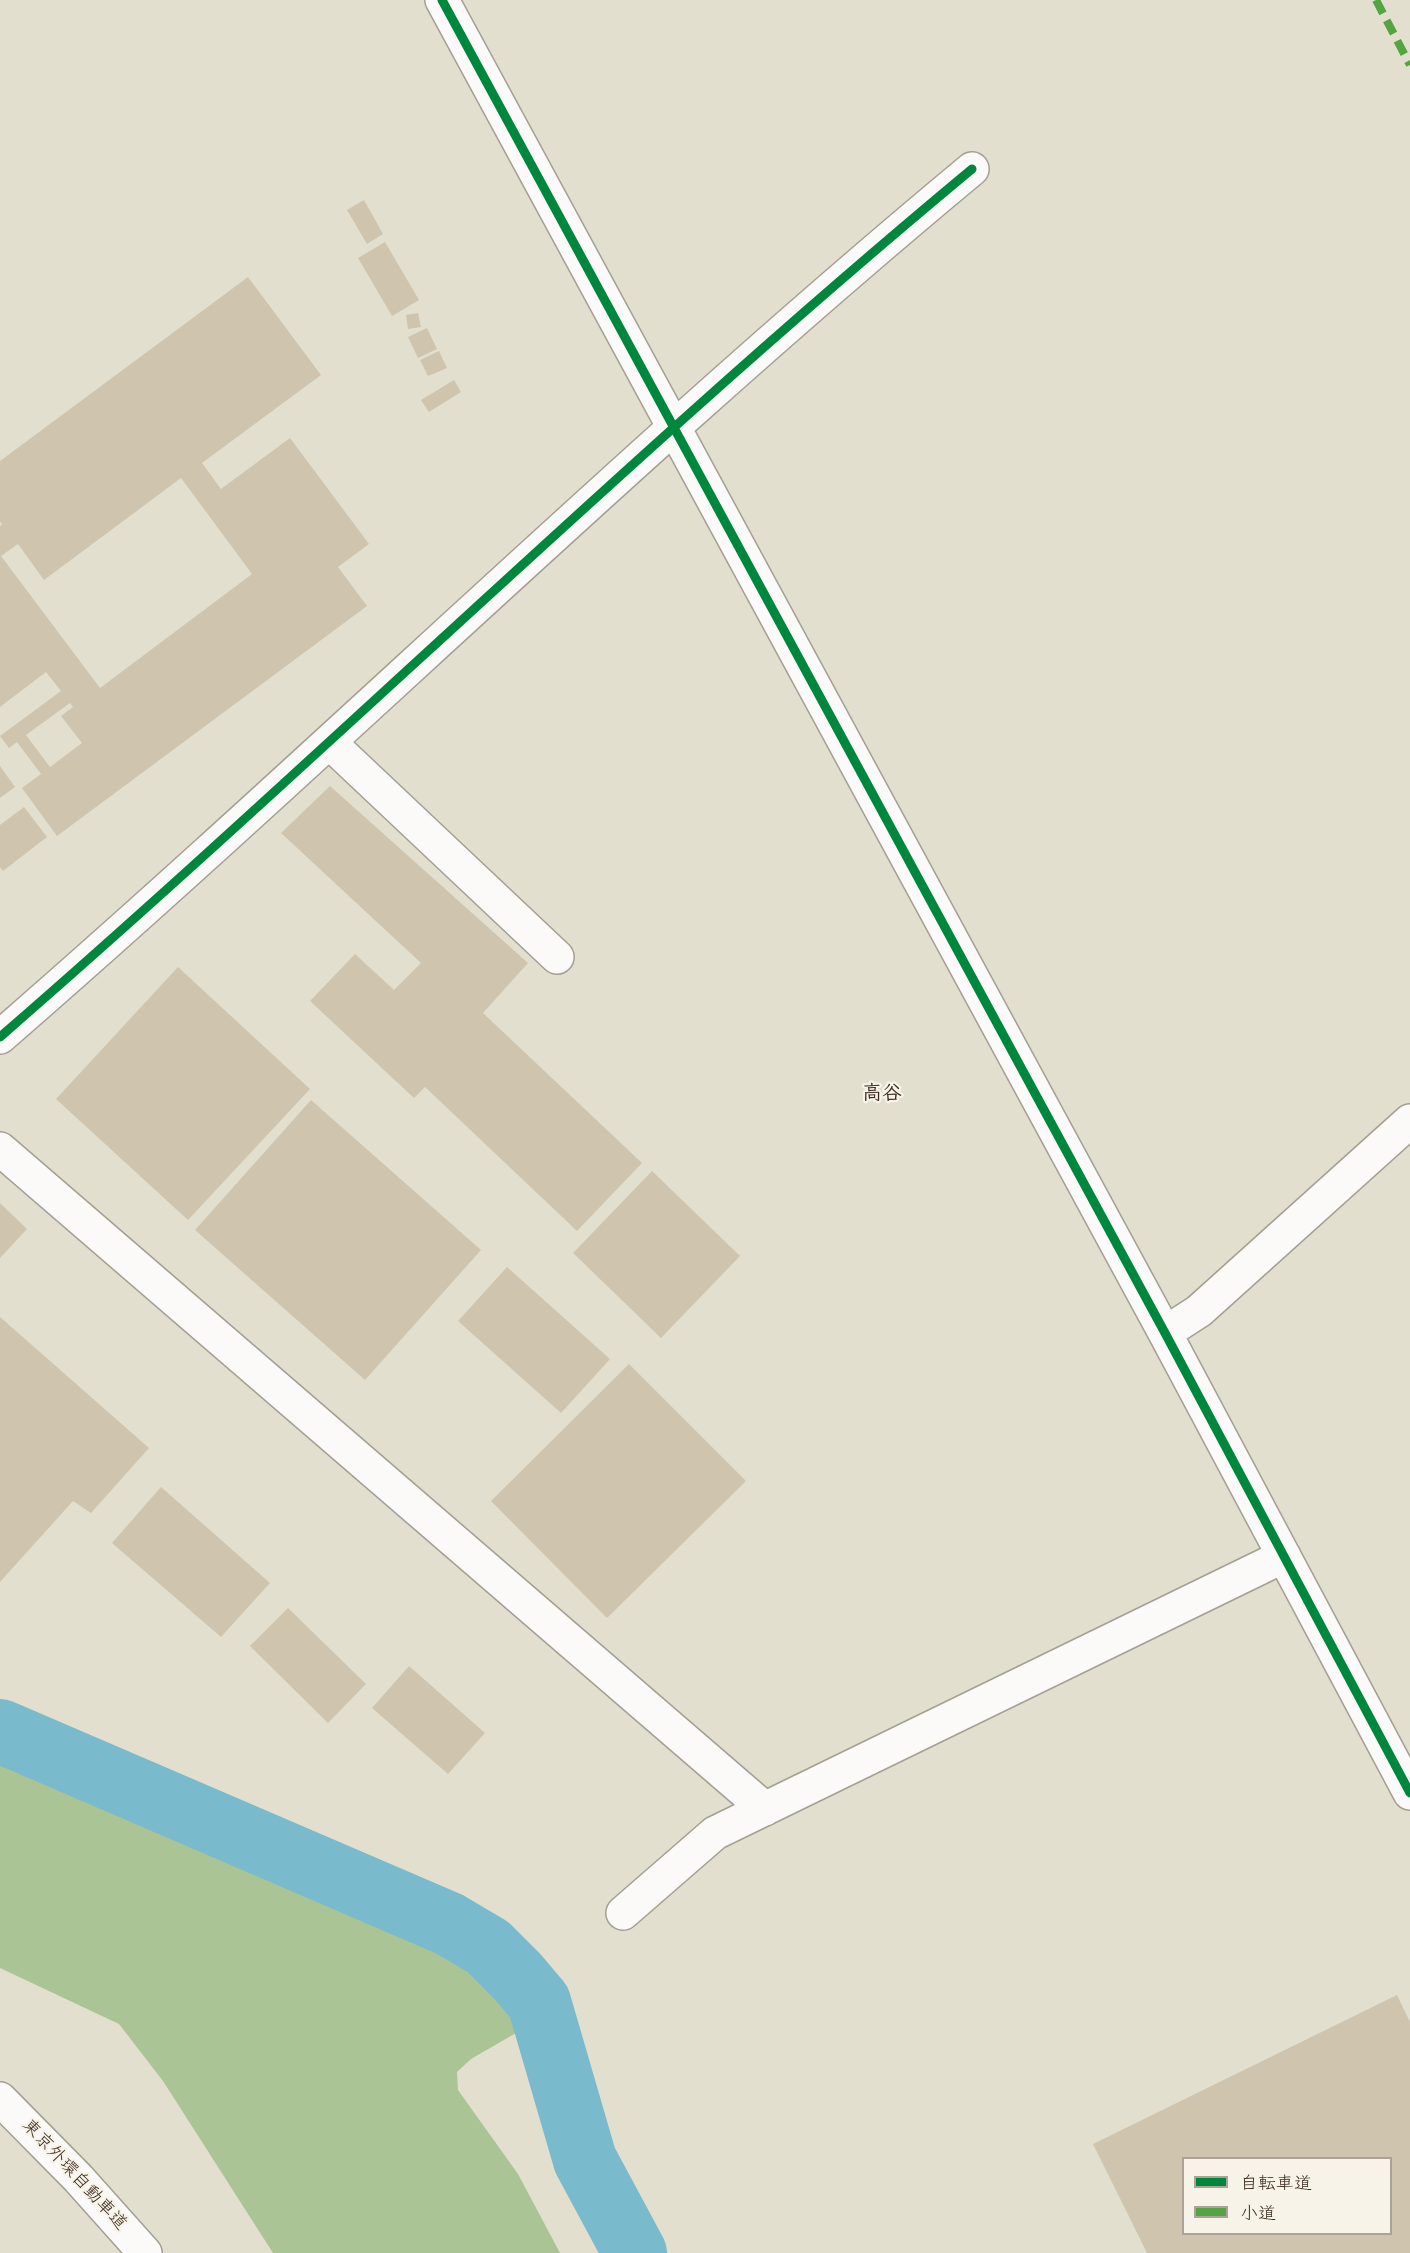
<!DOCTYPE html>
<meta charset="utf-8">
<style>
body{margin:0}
#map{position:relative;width:1410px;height:2253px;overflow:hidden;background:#e3dfce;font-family:"Gochi Hand","Klee One",sans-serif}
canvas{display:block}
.legend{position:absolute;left:1182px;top:2157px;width:210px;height:78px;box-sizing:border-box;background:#f7f3e8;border:2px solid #aca397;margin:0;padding:8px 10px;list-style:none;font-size:18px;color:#3b2a1e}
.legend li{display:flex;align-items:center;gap:12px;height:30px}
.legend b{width:30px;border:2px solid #aca397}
</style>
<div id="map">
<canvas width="1410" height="2253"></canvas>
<ul class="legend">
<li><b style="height:8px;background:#00873e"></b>自転車道</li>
<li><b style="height:8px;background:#54a441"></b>小道</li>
</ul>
</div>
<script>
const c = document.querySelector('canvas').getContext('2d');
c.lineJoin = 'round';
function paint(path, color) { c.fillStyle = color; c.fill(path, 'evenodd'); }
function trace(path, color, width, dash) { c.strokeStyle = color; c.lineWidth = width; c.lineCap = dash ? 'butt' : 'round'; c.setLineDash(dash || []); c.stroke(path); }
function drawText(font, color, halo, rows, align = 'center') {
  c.font = font + ' "Gochi Hand","Klee One",sans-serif'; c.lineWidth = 4.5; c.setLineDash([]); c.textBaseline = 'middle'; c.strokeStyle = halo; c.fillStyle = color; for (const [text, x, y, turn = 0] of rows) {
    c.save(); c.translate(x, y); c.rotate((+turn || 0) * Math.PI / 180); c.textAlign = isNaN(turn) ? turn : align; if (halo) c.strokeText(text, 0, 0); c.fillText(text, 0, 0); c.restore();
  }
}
const forest = new Path2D(`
 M0,1764L280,1882L412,1929L511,1996L523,2013V2029L471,2059L457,2072L458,2090L518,2174L560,2253H273L163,2081L119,2024L0,1968Z`);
const river = new Path2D(`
 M0,1731L449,1924L488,1947L517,1976L539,2002L585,2160L635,2253`);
const building = new Path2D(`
 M364,200L383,234L367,244L347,210Z
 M385,242L419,300L392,316L358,258Z
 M248,277L321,375L202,463L221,489L290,438L369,544L338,567L367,606L57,836L22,788L41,774L17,742L9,748L0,736L61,691L46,672L0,707V526L2,525L0,521V461ZM181,478L252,574L100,688L1,556L18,544L44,580ZM70,703L73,707L61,716L82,743L50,767L26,735Z
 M418,313L421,327L408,329L406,315Z
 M427,328L437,349L418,358L408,337Z
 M439,351L447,368L428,376L420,360Z
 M454,380L461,392L429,412L421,400Z
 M0,766L15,787L0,798Z
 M330,786L528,963L483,1013L642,1163L577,1231L425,1087L414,1098L310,1001L355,954L394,990L421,963L281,833Z
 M24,807L47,837L3,871L0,867V825Z
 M178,967L310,1089L188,1220L56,1099Z
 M311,1100L481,1250L365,1380L195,1230Z
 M652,1171L740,1256L661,1338L573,1253Z
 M0,1203L27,1229L0,1258Z
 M507,1267L610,1359L561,1413L458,1321Z
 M0,1317L149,1448L91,1513L73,1501L0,1582Z
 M629,1364L746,1481L607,1618L491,1501Z
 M161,1487L270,1583L221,1637L112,1543Z
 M288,1608L366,1684L328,1723L250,1646Z
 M409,1666L485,1733L448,1774L372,1708Z
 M1397,1995L1410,2022V2253H1147L1093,2144ZM1184,2158H1390V2234H1184Z`);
const minor = new Path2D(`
 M442,0L1165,1333L1410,1793
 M329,742L557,957
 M0,1037C328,752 637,447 972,169
 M0,1149L765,1809
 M1165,1333L1199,1311L1410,1121
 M623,1913L715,1833L1284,1556`);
const highway = new Path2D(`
 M0,2099L78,2178L145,2253`);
const quiet = new Path2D(`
 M1376,0L1410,65`);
const cycleway = new Path2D(`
 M442,0L1165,1333L1410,1793
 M0,1037C328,752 637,447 972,169`);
const streetNames = [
 ["東京外環自動車道",73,2176,47]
];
const neighbourhoodNames = [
 ["高谷",882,1096]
];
paint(forest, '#aac496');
trace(river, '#79bacc', 64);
paint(building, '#cfc4ae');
trace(minor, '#a39f93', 36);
trace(highway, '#a39f93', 36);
trace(minor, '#fbfaf8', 33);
trace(highway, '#fbfaf8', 33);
trace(quiet, '#54a441', 8, [15, 8]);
trace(cycleway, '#00873e', 9);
drawText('18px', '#3b2a1e', '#f7f3e8', streetNames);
drawText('bold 20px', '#3b2a1e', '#f7f3e8', neighbourhoodNames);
</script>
